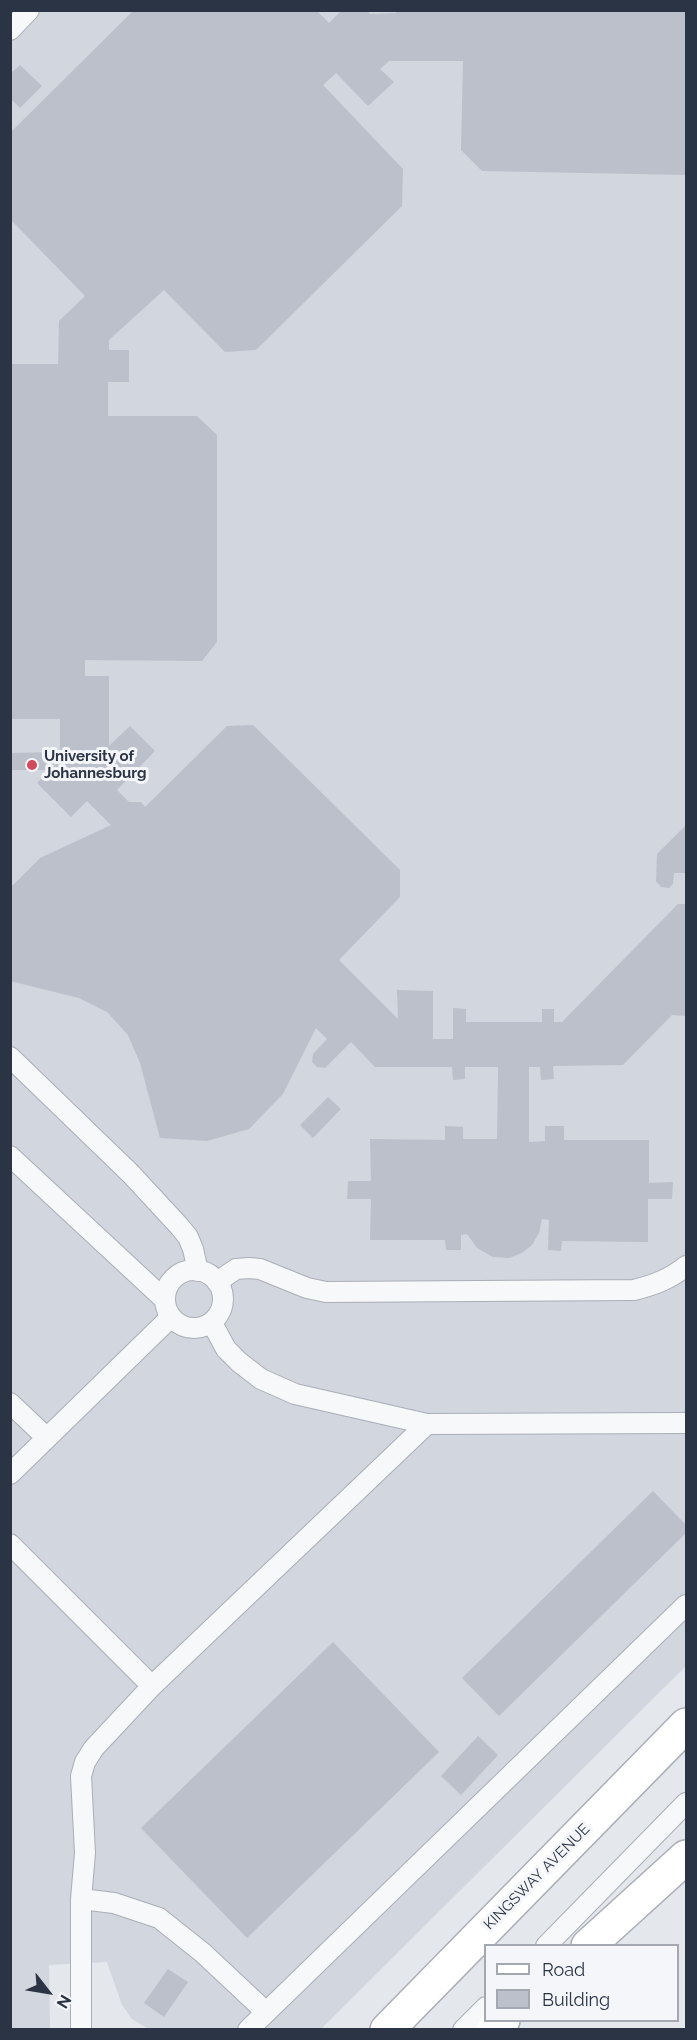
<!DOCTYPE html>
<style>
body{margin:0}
#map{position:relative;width:697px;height:2040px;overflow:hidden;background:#e4e7ec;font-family:Raleway,sans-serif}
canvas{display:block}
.frame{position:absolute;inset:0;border:12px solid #2b3445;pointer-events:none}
.legend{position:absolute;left:484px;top:1944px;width:195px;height:78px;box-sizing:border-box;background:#f4f6f9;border:2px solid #a4a8b1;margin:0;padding:8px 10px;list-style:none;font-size:18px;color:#2b3445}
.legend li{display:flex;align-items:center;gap:12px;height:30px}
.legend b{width:30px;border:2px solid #a4a8b1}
.north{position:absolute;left:18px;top:1962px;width:60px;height:60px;-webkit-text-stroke:4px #f4f6f9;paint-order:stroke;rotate:121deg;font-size:16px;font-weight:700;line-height:24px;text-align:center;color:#2b3445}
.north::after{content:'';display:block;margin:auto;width:21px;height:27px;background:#2b3445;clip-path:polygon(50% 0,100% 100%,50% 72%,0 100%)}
</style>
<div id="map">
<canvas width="697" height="2040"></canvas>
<div class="frame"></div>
<ul class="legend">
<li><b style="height:8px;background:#fff"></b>Road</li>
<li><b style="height:16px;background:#bbc0ca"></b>Building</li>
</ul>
<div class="north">N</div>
</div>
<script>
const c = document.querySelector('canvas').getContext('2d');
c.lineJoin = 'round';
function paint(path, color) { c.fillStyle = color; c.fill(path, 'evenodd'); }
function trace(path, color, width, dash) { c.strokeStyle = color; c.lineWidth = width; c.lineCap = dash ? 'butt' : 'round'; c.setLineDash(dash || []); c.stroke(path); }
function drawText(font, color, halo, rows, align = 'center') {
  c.font = font + ' Raleway,sans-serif'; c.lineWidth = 6; c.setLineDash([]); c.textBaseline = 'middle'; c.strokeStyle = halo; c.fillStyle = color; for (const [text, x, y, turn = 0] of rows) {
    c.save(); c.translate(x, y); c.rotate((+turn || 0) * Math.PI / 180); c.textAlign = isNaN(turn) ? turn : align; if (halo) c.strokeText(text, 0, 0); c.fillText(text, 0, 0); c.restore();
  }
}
const built = new Path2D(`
 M11,11H686V1666L321,2029H148L132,2019L122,2005L107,1962L49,1965L50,2029L11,2030Z`);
const building = new Path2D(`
 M134,10H316L329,23L342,10H366L370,14L396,13V10H686V175L482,171L461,150L463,61H389L380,69L394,82L368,106L336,73L323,85L403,169L402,206L256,350L225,352L164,290L109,340V350H129V382H108V416H197L217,435V642L202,661L85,660V676H109V746L130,726L155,751L117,790L129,802H141L145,807L227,726L253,725L400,870V897L339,960L398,1019L397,990L433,991V1039H453V1008L466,1009V1022H542V1009H554V1022H562L678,904H686V1016L672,1015L623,1065L553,1066L554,1079L541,1080L540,1067H529V1142L545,1141V1126H564V1140H649V1183L673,1182L672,1199H648V1242L562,1241L561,1251L548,1250L549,1220L542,1219L539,1233L532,1245L522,1253L509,1258L493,1257L477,1248L467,1234L461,1235V1250H446L445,1240H370L371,1199H347L348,1181H371L370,1139L445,1140V1126L463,1127V1139H497L498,1067H465V1079L453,1080L452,1067H375L351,1042L325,1068L317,1067L312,1062L313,1054L327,1039L316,1028L283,1094L249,1129L207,1141L160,1138L140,1063L128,1035L107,1012L79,998L10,981V888L40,858L111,825L87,801L71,817L37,783L60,760V719H10V364H58L59,321L85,296L10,219V133Z
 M20,65L42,86L20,108L10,98V74Z
 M59,752V760L48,770H10V753Z
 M686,825V873H674L673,884L669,888L661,887L656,881L657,854Z
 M328,1097L341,1109L313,1138L300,1125Z
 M653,1491L686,1525V1533L499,1716L462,1678Z
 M333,1642L439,1752L247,1938L141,1828Z
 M478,1736L498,1755L461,1795L441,1776Z
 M168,1969L188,1982L164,2017L144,2003Z`);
const lane = new Path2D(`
 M10,30L29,10
 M10,1057L131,1174L180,1227L188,1237L193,1249L198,1271
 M10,1156L165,1300
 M165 1299a29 29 0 1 1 58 0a29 29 0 1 1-58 0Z
 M217,1282L236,1269L249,1268L260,1269L307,1288L326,1292L634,1290C654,1285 670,1279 686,1266
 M212,1323L226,1349L239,1362L261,1379L295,1394L427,1424
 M10,1403L47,1438
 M10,1474L171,1317
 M10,1544L152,1686L94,1748L85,1762L81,1776L85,1853L81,1899V2030
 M152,1686L427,1424L686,1423
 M81,1899L114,1903L159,1918L203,1953L266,2012
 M546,1946L686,1803
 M248,2030L686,1605
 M463,2030L486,2007`);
const secondary = new Path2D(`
 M588,1946L686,1857
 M387,2030L686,1725
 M493,2030L503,2020`);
const markers = [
 [32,765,6,"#d1495b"]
];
const poiNames = [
 ["University of",44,756],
 ["Johannesburg",44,773]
];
const streetNames = [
 ["KINGSWAY AVENUE",537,1877,-45]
];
paint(built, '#d2d6de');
paint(building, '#bbc0ca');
trace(lane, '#a9aeb7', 22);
trace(secondary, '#a9aeb7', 36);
trace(lane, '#f7f8fa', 20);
trace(secondary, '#fff', 33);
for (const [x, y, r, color] of markers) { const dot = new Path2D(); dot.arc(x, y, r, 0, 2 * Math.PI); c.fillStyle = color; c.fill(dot); trace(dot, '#f4f6f9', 2); }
drawText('bold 15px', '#2b3445', '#f4f6f9', poiNames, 'left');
drawText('15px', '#2b3445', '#f4f6f9', streetNames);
</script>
